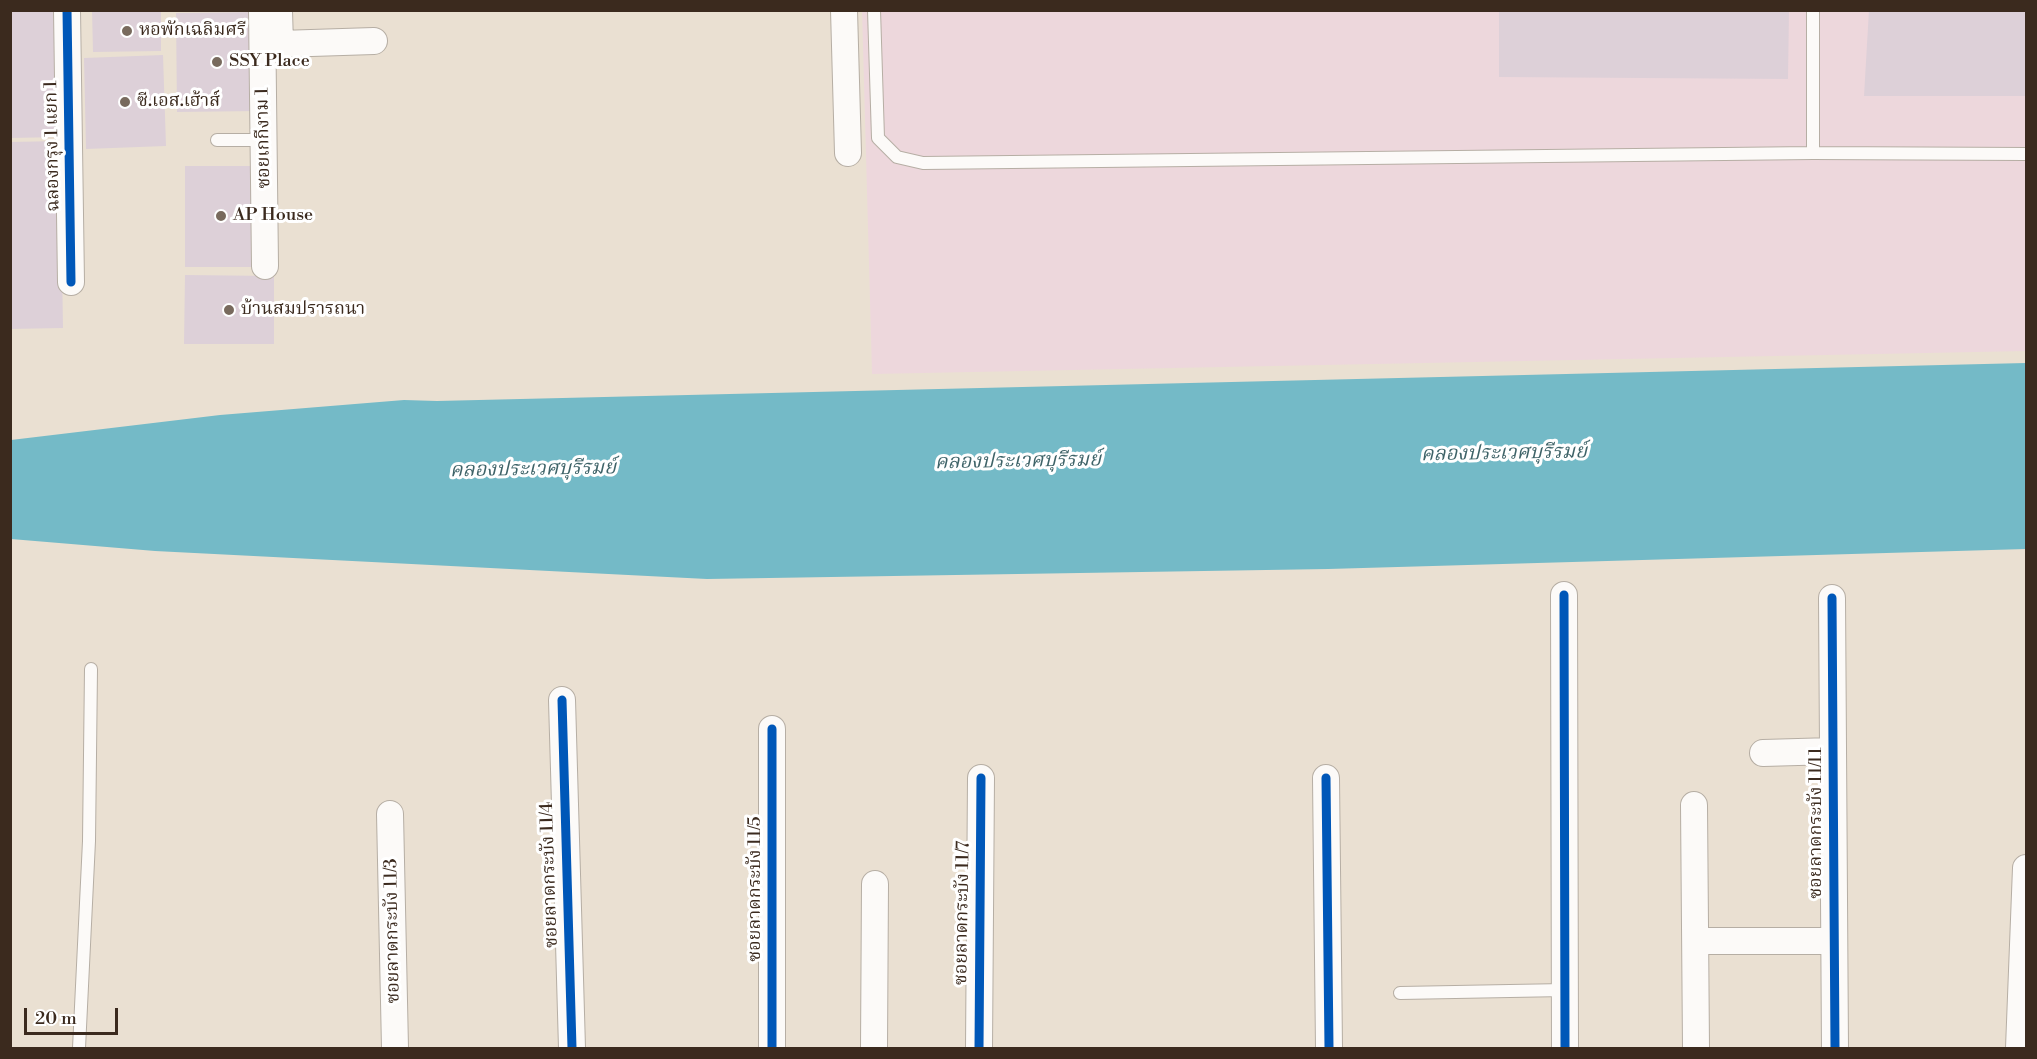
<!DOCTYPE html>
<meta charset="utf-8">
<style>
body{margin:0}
#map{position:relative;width:2037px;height:1059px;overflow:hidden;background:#eae0d2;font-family:"Libre Bodoni",serif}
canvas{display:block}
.frame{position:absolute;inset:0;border:12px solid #3b2a1e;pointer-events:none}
.scale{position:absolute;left:24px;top:1008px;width:94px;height:27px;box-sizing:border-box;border:3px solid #3b2a1e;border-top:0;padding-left:8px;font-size:18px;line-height:21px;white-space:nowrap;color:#3b2a1e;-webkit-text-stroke:4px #fff;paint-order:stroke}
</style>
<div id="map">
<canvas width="2037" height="1059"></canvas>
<div class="frame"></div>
<div class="scale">20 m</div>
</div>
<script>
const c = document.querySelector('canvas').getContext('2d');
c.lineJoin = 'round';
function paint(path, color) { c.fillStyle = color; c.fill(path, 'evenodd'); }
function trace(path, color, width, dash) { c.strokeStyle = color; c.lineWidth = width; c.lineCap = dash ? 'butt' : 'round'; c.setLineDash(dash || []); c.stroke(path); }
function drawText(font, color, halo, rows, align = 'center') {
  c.font = font + ' "Libre Bodoni","Noto Serif Thai",serif'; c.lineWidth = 6; c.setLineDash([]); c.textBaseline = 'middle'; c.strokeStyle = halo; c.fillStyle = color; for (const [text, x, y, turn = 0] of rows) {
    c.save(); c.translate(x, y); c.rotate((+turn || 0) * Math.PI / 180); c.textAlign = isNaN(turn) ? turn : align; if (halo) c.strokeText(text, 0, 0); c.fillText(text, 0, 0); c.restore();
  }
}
const built = new Path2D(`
 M862,11H2026V351L872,374Z`);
const water = new Path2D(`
 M2026,363V549L1328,569L707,579L155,551L11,539V440L220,415L404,400L437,401Z`);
const building = new Path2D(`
 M10,10H59L61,137L10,138Z
 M92,10H161V51L93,52Z
 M1499,10H1789L1788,79L1499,77Z
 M1869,10H2026V96H1864Z
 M257,12L258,111L177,112L176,13Z
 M163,55L166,146L86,149L84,58Z
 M60,141L63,328L10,329V142Z
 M185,166H257L256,267H185Z
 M185,275L274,276V344H184Z`);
const service = new Path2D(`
 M874,10L878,138L897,157L923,163L1813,153L2026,154
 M1813,10V153
 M217,140H264
 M1400,993L1565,990
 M79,1048L89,841L91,669`);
const minor = new Path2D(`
 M67,10L71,282
 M262,10L265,266
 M844,10L848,153
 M279,11L280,44L374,41
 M1564,595L1565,1048
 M1832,598L1835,1048
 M562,700L572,1048
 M772,729V1048
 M1763,753L1833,751
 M1326,778L1329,1048
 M1694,805L1696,1048
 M390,814L395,1048
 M1696,941H1834
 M874,1048L875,884
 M979,1048L981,778
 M2019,1048L2026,868`);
const cycleway = new Path2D(`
 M67,10L71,282
 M1564,595L1565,1048
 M1832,598L1835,1048
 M562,700L572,1048
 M772,729V1048
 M1326,778L1329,1048
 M979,1048L981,778`);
const markers = [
 [127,31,6,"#786a5d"],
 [217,62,6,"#786a5d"],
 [125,102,6,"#786a5d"],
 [221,216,6,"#786a5d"],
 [229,310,6,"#786a5d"]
];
const poiNames = [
 ["หอพักเฉลิมศรี",139,31],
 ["SSY Place",229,62],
 ["ซี.เอส.เฮ้าส์",137,102],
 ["AP House",233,216],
 ["บ้านสมปรารถนา",241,310]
];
const streetNames = [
 ["ซอยเกกีงาม 1",264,138,-91],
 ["ฉลองกรุง 1 แยก 1",53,146,-91],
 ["ซอยลาดกระบัง 11/11",1817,823,-90],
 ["ซอยลาดกระบัง 11/4",550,875,-92],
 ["ซอยลาดกระบัง 11/5",756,889,-90],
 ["ซอยลาดกระบัง 11/7",963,913,-89],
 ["ซอยลาดกระบัง 11/3",393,931,-91]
];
const waterNames = [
 ["คลองประเวศบุรีรมย์",1504,454,-1],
 ["คลองประเวศบุรีรมย์",1018,462,-1],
 ["คลองประเวศบุรีรมย์",533,470,-1]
];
paint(built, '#edd7dc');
paint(water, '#74bac7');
paint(building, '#ddd0d8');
trace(service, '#b6aea4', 14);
trace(minor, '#b6aea4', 28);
trace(service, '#fcfaf8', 12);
trace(minor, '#fcfaf8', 26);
trace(cycleway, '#0057b8', 9);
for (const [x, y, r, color] of markers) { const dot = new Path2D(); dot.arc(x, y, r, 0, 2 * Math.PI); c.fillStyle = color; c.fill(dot); trace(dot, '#fff', 2); }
drawText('18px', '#3b2a1e', '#fff', poiNames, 'left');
drawText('18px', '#3b2a1e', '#fff', streetNames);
drawText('italic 20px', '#3e6368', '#fff', waterNames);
</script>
